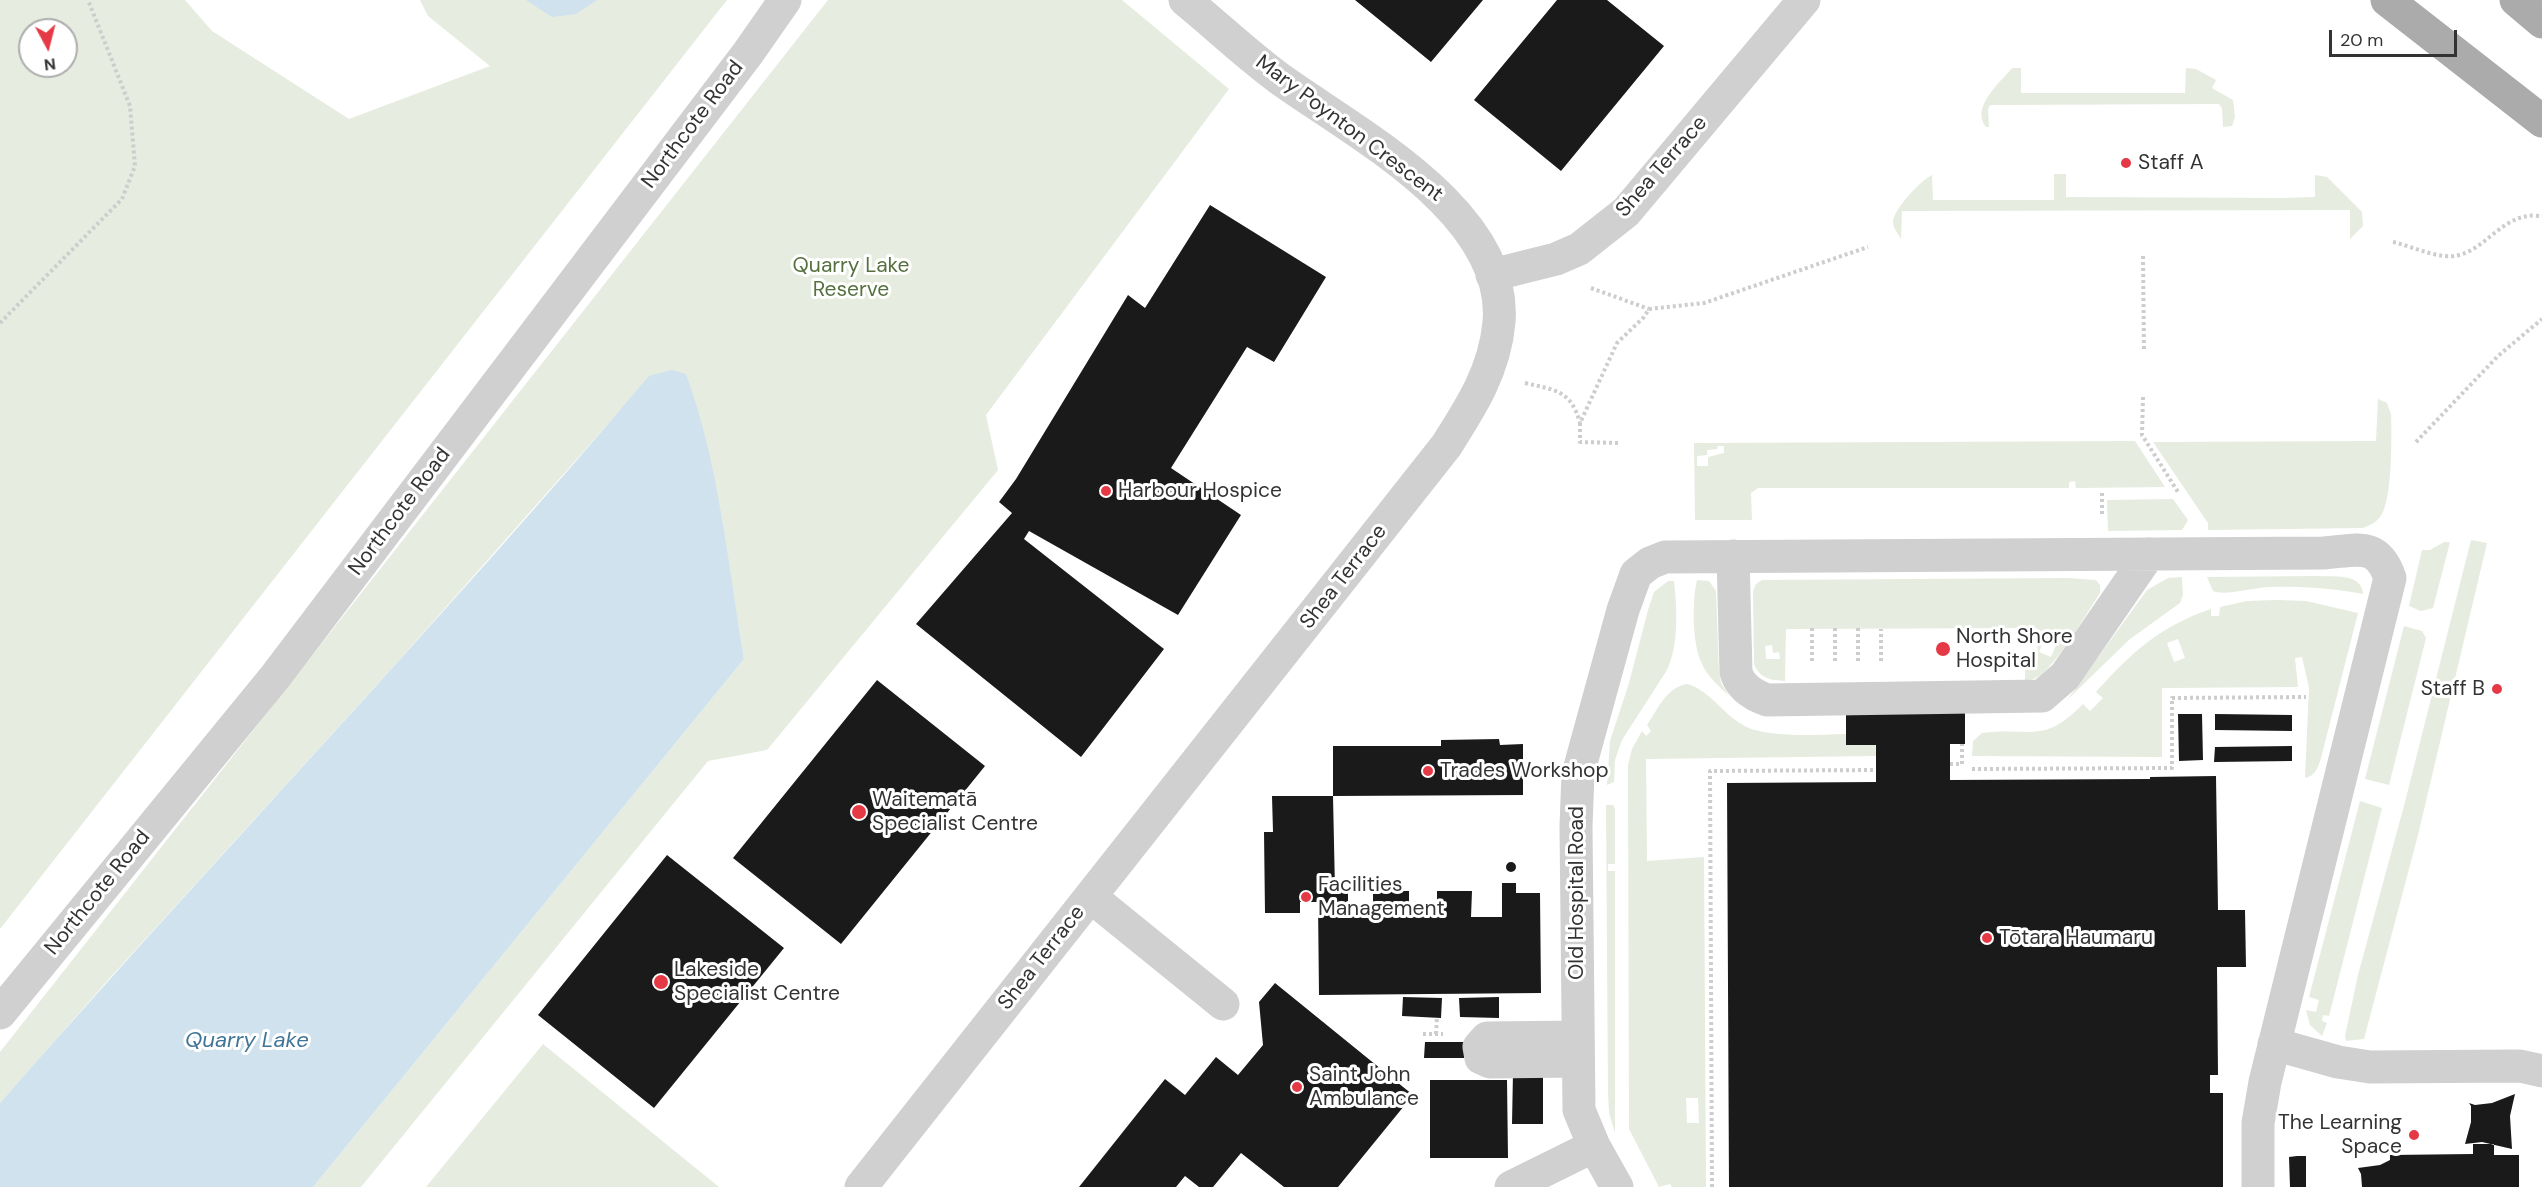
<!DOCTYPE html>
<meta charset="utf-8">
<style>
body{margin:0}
#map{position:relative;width:2542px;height:1187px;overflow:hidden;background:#fff;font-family:"DM Sans",sans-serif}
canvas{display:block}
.north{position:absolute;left:18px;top:18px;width:60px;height:60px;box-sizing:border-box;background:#fff;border:2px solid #adadad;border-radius:50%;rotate:173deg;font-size:16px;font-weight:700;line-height:24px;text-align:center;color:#333}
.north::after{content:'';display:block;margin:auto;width:21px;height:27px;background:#e63946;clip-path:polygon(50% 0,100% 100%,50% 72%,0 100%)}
.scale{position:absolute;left:2329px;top:30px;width:128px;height:27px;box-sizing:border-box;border:3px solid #333;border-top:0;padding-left:8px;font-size:18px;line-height:21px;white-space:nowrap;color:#333;-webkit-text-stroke:4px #fff;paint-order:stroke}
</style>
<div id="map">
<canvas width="2542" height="1187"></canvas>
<div class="north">N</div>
<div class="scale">20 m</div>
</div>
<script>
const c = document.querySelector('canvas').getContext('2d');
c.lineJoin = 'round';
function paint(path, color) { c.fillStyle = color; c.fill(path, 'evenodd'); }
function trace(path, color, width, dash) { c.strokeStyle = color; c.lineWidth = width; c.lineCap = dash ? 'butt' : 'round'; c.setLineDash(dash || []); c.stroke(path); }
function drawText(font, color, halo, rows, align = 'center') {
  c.font = font + ' "DM Sans",sans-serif'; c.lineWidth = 6; c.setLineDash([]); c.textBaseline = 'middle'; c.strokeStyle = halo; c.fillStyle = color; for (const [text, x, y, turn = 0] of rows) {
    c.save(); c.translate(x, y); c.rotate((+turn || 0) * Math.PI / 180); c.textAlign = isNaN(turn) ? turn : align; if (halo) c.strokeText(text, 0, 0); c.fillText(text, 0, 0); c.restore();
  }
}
const green = new Path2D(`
 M0,0H185L212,31L349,119L490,66L428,16L420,0H727L0,929ZM30,30H66V66H30Z
 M828,0H1122L1229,89L986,415L998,470L767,750L708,761L361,1187H313L744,659L713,478L686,374L622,408L393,667L109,979L0,1103V1052Z
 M2012,68H2021V93H2185L2186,68L2196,69L2216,80L2212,88L2233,100L2235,117L2232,126L2223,127L2222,108L2219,104L1990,105L1988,109L1989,127H1986C1970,107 2001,82 2012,68Z
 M2054,174H2066V197L2282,198L2315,197V175L2327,177L2362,212L2363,226L2350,239V210L1902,211L1901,239C1898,233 1893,229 1893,222C1893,210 1921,180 1932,175L1933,200H2054Z
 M2378,399L2387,403L2391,414C2392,437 2392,496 2382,514C2377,522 2371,525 2363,528L2208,530V523L2153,442L2376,441Z
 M2135,441L2165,487L2076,488L2075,481L2069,482V488H1758L1751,493L1752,520H1695L1694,443ZM1718,446H1724V453L1708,457V466H1697V456L1707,455V450L1717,449Z
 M2173,499L2188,520L2182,530L2108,531L2107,500Z
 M2471,540L2487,543L2418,835L2364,1039L2346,1041L2345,1036L2358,975L2405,802Z
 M2444,542H2450L2433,608L2421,611L2409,606L2422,550H2430Z
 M2318,576C2334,577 2362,573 2363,594C2332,588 2300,586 2268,587C2254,588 2224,596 2213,591L2207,577Z
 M2182,577L2183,595L2180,603L2130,639L2067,700L2147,590L2168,578Z
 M2068,578L2096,580L2100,585V593C2085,616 2062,656 2042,674C2037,678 2031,680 2025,681V662L2038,661L2037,628L1786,629L1785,681C1771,680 1760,679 1754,664L1753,591L1756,584L1762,580ZM2045,638L2057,643L2051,657L2039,652ZM1772,645L1773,653L1779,652L1780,659H1766L1765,646Z
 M1697,580L1709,581L1716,591L1719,671L1721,683L1729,696C1720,687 1707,676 1702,664C1692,644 1692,601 1697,580Z
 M1668,581H1674C1677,608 1679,645 1667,670L1622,740L1615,760L1614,782L1607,785L1610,741L1629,683L1648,610L1654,592Z
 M2277,600L2306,601L2358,613L2321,758C2318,768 2315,776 2305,778L2309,688L2302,657L2295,658L2298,687L2162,688V757L1972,756L1973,741L1982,733C2031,727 2043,745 2083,704L2090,711L2103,698L2096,692C2131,653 2160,626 2211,609V616H2219L2220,607L2247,601ZM2178,639L2185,658L2174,662L2167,643Z
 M2404,626L2422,631L2426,638L2389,785L2365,779Z
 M1688,684C1711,692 1722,713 1743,725C1769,741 1843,733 1875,733L1876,756L1646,759L1647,861L1704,857L1706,1187H1672L1670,1184L1659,1187L1629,1129L1628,765L1632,749L1642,731L1646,736L1651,731L1647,725C1658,709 1667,686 1688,684ZM1686,1098H1698L1699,1123H1687Z
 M2360,801L2382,808L2329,1016L2323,1015L2322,1021L2327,1023L2322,1036L2310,1025L2306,1010L2316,1012L2319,1000L2309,997Z
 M1606,805H1613L1615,809V864H1608V871H1615V1133L1609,1113L1608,1092Z
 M543,1044L719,1187H426Z`);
const water = new Path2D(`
 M526,0H597L576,14L552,17Z
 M671,370L686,374C719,464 728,565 744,659L313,1187H0V1103C214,859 439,624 649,376Z`);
const building = new Path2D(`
 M1355,0H1483L1431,62Z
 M1557,0H1607L1664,46L1561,171L1474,100Z
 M1210,205L1326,277L1274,362L1247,347L1171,468L1241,515L1178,615L1029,531L1024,539L1164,649L1081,757L916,624L1012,513L999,502L1016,479L1128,295L1145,308Z
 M877,680L985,766L841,944L733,858Z
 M1965,701V744H1950V780L2150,779V777L2216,776L2218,910H2245L2246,967H2217L2218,1075H2210V1093H2223V1187H1729L1727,783L1876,782V745H1846V702Z
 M2178,714H2202L2203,760L2179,761Z
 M2215,714L2292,715V731L2215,730Z
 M1499,739L1500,745L1523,744V795L1333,796V746H1441V740Z
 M2292,746V761L2214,762L2215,747Z
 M1272,796H1333L1335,890H1348V916H1373V891H1409V916H1437V891H1472L1471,917H1502V883H1516V893H1540L1541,993L1319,995L1318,902H1300V913H1265L1264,832H1273Z
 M667,855L784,948L654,1108L538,1015Z
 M1506 867a5 5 0 1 1 10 0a5 5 0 1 1-10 0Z
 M1275,983L1413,1095L1338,1187H1284L1241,1153L1213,1187H1199L1185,1176L1176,1187H1079L1165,1079L1185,1095L1216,1057L1238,1075L1263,1045L1259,1002Z
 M1403,997L1442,998L1441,1018L1402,1016Z
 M1499,997V1018L1460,1017L1459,998Z
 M1425,1042H1464V1058H1424Z
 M1543,1071V1124H1512L1513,1072Z
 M1430,1080H1507L1508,1158H1430Z
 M2515,1094L2510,1116L2512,1149L2482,1142L2465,1144L2471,1122V1106L2469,1103L2475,1105L2492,1103Z
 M2473,1144H2494V1155H2519V1187H2362L2361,1174L2358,1168L2380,1165L2390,1160V1155L2473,1154Z
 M2297,1156H2306V1187H2290L2289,1157Z`);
const path = new Path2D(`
 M2393,242C2410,246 2427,254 2444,256C2479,260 2496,220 2528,216C2532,215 2538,216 2542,216
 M2143,256L2144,352
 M1591,288L1649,309
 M0,323L122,199L135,166L130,106L88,0
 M1525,383C1555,390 1571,390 1580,423
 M2143,397L2142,435L2178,492
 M2416,442L2498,356L2542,319
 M1618,443L1580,442V423L1617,343L1644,317L1649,309L1704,303L1868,247
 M2102,493V516
 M1812,661V628
 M1835,661V628
 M1858,661V628
 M1881,661V629
 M1950,764H1962V744
 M1972,769L2172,768V698L2306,697
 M1423,1034H1443
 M1436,1034L1437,1017
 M1712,1187L1710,771L1876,770`);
const minor = new Path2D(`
 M1492,275L1556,259L1579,249L1626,212L1804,0
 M1733,556L1736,672C1740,687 1753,695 1767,700L2042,696L2065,676L2149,554
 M1091,897L1223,1004
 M0,1013L275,677L748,53L785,0
 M1578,1037L1487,1038L1479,1047L1481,1058L1490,1062L1578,1061
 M2274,1044L2338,1062L2370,1067L2520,1066L2542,1071
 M861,1187L1446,446C1471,407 1495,370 1499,322C1508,212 1355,133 1280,79C1247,55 1217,26 1185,0
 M1511,1187L1594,1146
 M1617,1187L1594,1146L1579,1110L1576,826L1578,774L1623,610L1636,574L1650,563L1665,557L2323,553C2356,551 2377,540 2390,578L2265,1082L2258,1123V1187`);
const major = new Path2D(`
 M2387,0L2542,121
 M2516,0L2542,22`);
const markers = [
 [2126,163,6,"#e63946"],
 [1106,491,6,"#e63946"],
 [1943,649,8,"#e63946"],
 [2497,689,6,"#e63946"],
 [1428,771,6,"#e63946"],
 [859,812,8,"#e63946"],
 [1306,897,6,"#e63946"],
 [1987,938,6,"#e63946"],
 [661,982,8,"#e63946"],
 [1297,1087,6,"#e63946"],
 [2414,1135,6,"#e63946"]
];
const streetNames = [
 ["Northcote Road",693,125,-53],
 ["Mary Poynton Crescent",1349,129,37],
 ["Shea Terrace",1662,167,-49],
 ["Northcote Road",400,512,-53],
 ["Shea Terrace",1344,577,-52],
 ["Northcote Road",98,893,-51],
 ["Old Hospital Road",1577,893,-90],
 ["Shea Terrace",1042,958,-52]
];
const poiNames = [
 ["Staff A",2138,163],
 ["Harbour Hospice",1118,491],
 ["North Shore",1956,637],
 ["Hospital",1956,661],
 ["Staff B",2485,689,"right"],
 ["Trades Workshop",1440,771],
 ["Waitematā",872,800],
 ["Specialist Centre",872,824],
 ["Facilities",1318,885],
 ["Management",1318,909],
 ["Tōtara Haumaru",1999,938],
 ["Lakeside",674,970],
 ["Specialist Centre",674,994],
 ["Saint John",1309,1075],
 ["Ambulance",1309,1099],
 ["The Learning",2402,1123,"right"],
 ["Space",2402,1147,"right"]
];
const parkNames = [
 ["Quarry Lake",851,266],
 ["Reserve",851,290]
];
const waterNames = [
 ["Quarry Lake",247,1041]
];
paint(green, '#e6ecdf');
paint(water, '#cfe2ee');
paint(building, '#1a1a1a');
trace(path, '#cdcdcd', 4, [3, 3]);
trace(minor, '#d0d0d0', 33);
trace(major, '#ababab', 33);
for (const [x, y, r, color] of markers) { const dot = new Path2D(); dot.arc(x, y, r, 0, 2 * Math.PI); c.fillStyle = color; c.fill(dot); trace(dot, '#fff', 2); }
drawText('21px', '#333', '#fff', streetNames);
drawText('21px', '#333', '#fff', poiNames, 'left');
drawText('21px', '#56703f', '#fff', parkNames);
drawText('italic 22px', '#3f7597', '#fff', waterNames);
</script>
